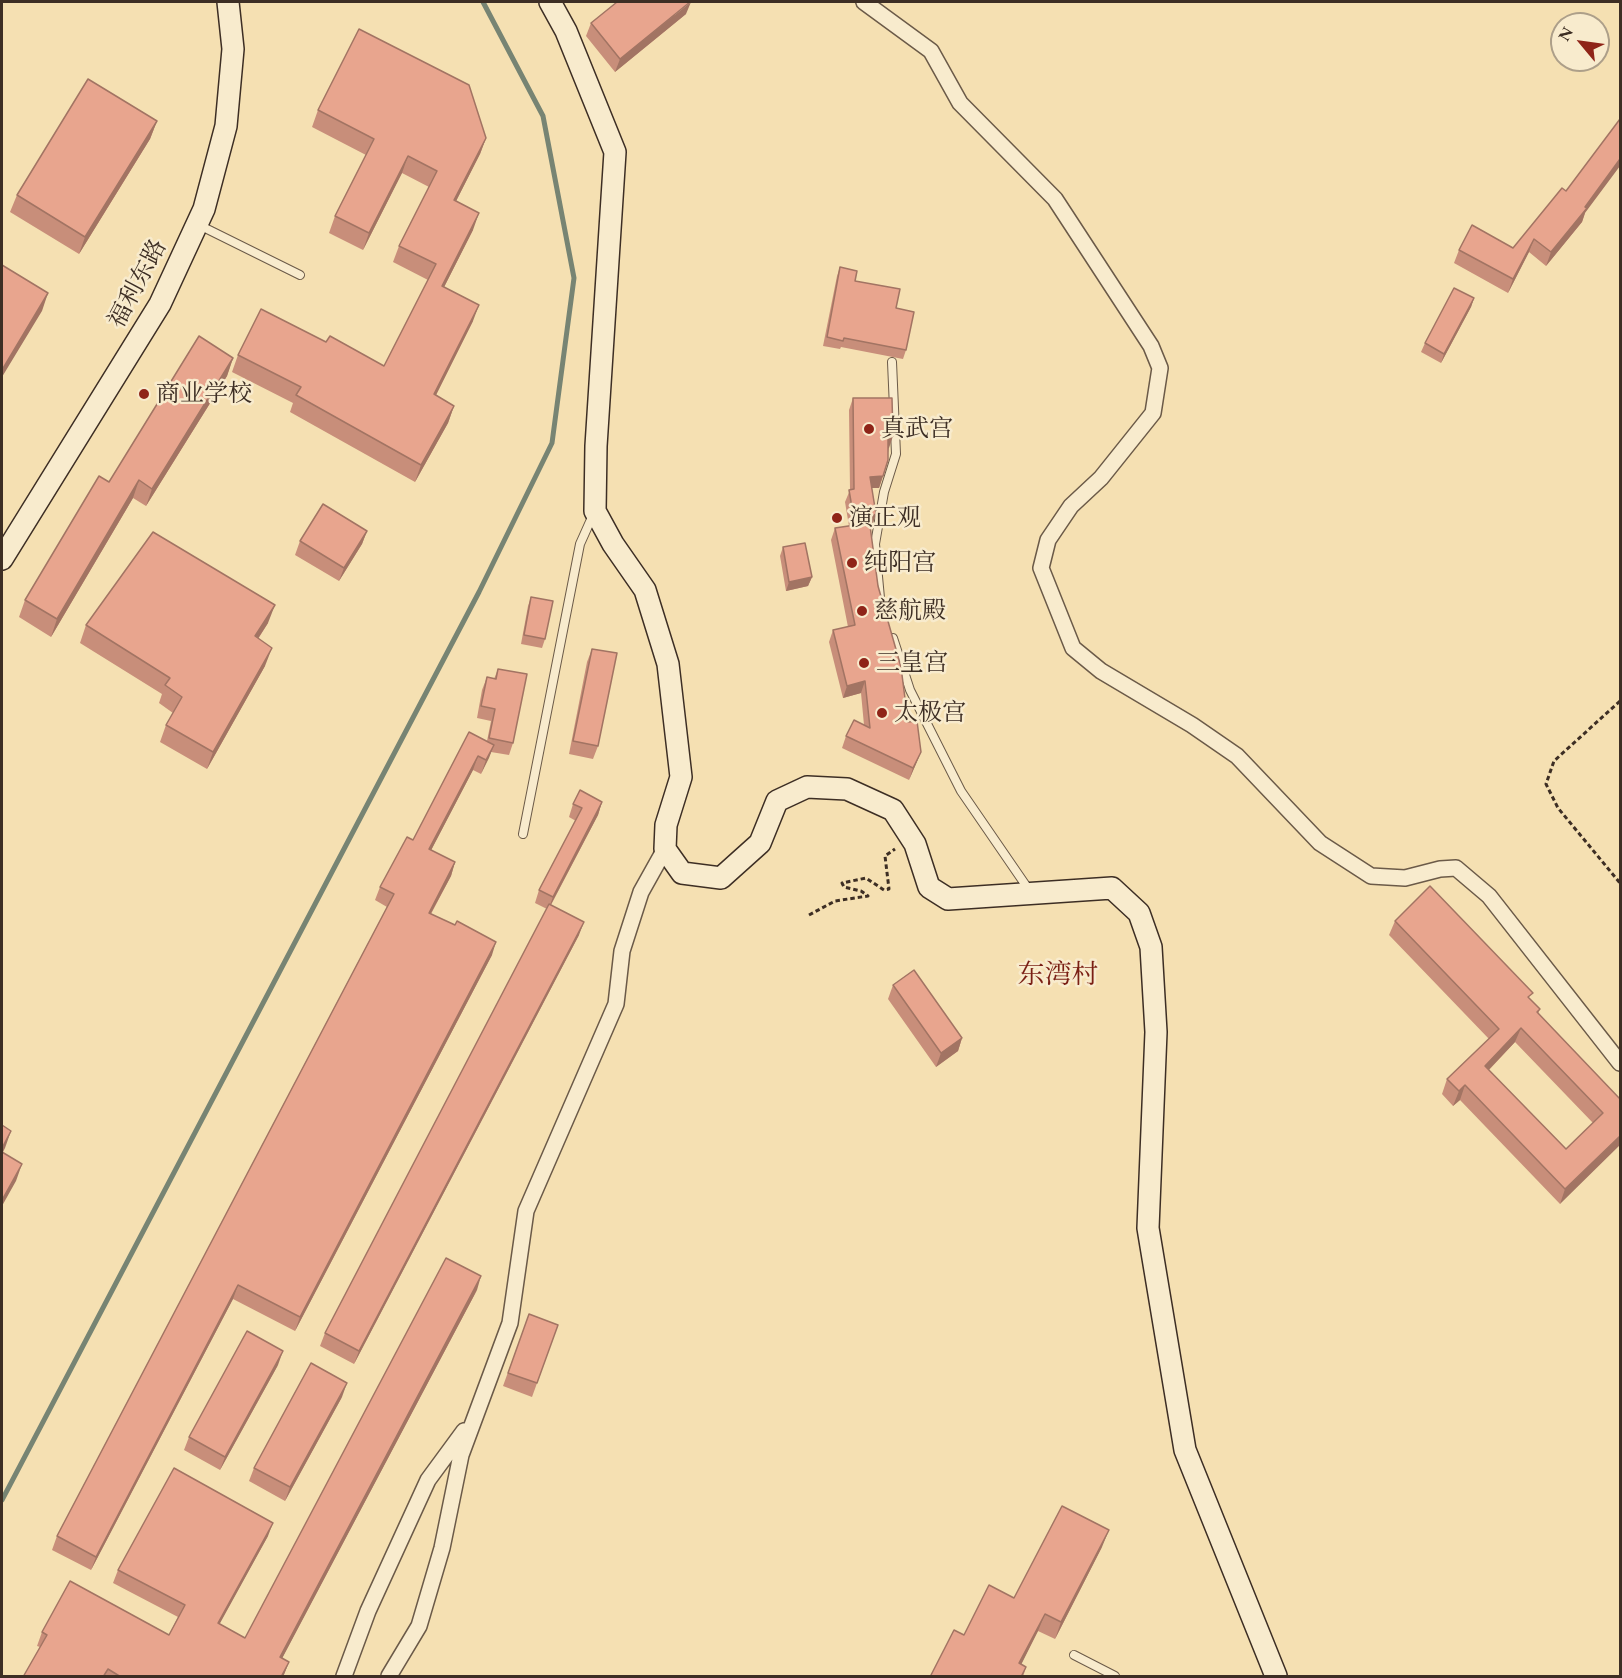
<!DOCTYPE html>
<meta charset="utf-8">
<style>
body{margin:0}
#map{position:relative;width:1622px;height:1678px;overflow:hidden;background:#f5e0b2;font-family:"EB Garamond",serif}
canvas{display:block}
.frame{position:absolute;inset:0;border:3px solid #3d2e24;pointer-events:none}
.north{position:absolute;left:1550px;top:12px;width:60px;height:60px;box-sizing:border-box;background:#f8ebcd;border:2px solid #ad9f89;border-radius:50%;rotate:299deg;font-size:16px;font-weight:700;line-height:24px;text-align:center;color:#3d2e24}
.north::after{content:'';display:block;margin:auto;width:21px;height:27px;background:#8f2418;clip-path:polygon(50% 0,100% 100%,50% 72%,0 100%)}
</style>
<div id="map">
<canvas width="1622" height="1678"></canvas>
<div class="frame"></div>
<div class="north">N</div>
</div>
<script>
const c = document.querySelector('canvas').getContext('2d');
c.lineJoin = 'round';
function trace(path, color, width, dash) { c.strokeStyle = color; c.lineWidth = width; c.lineCap = dash ? 'butt' : 'round'; c.setLineDash(dash || []); c.stroke(path); }
function paint(path, color) { c.fillStyle = color; c.fill(path, 'evenodd'); }
function drawText(font, color, halo, rows, align = 'center') {
  c.font = font + ' "EB Garamond","Noto Serif SC",serif'; c.lineWidth = 5; c.setLineDash([]); c.textBaseline = 'middle'; c.strokeStyle = halo; c.fillStyle = color; for (const [text, x, y, turn = 0] of rows) {
    c.save(); c.translate(x, y); c.rotate((+turn || 0) * Math.PI / 180); c.textAlign = isNaN(turn) ? turn : align; if (halo) c.strokeText(text, 0, 0); c.fillText(text, 0, 0); c.restore();
  }
}
const stream = new Path2D(`
 M2,1500L479,592L552,443L574,278L543,116L483,2`);
const path = new Path2D(`
 M1620,701L1554,761L1546,784L1558,808L1620,883
 M809,915L835,901L868,896L861,891L844,887L842,883L866,878L884,890L889,889L885,856L895,849`);
const service = new Path2D(`
 M199,225L300,275
 M880,598L875,544L884,492L896,454L892,362
 M893,638L910,690L961,791L1029,890
 M523,834L580,544L593,515
 M1074,1655L1115,1676`);
const minor = new Path2D(`
 M864,2L931,51L960,103L1055,199L1151,346L1160,368L1153,413L1101,478L1071,506L1048,540L1041,568L1073,648L1101,671L1192,725L1237,756L1320,843L1371,876L1405,878L1440,869L1456,868L1489,896L1620,1063
 M344,1676L368,1611L428,1480L464,1431
 M389,1676L419,1626L442,1548L461,1455L510,1323L526,1211L616,1004L622,951L641,892L665,849`);
const secondary = new Path2D(`
 M550,2L566,31L615,152L596,446L595,511L613,544L645,590L668,664L681,777L666,825L665,849L682,873L721,878L760,843L777,801L807,787L847,789L893,810L915,844L929,887L948,899L1112,888L1139,913L1151,947L1156,1032L1148,1228L1185,1450L1276,1676
 M2,559L160,304L204,209L226,126L233,49L228,2`);
const wall = new Path2D(`
 M686,14L615,72L586,36L591,23Z
 M318,110L486,138L480,154L456,201L473,230L444,287L473,321L436,395L454,406L448,423L415,482L290,412L293,403L232,372L238,355L326,342L384,366L428,280L393,262L399,246L429,187L402,173L363,250L329,233L335,216L366,155L312,127Z
 M157,121L150,139L79,254L10,212L17,195Z
 M1566,191L1585,213L1582,222L1546,266L1529,252L1508,293L1454,263L1459,250L1513,248Z
 M840,267L855,281L896,308L906,350L903,359L841,347L840,349L823,346L837,276Z
 M1474,298L1471,307L1441,363L1421,352L1425,343Z
 M233,358L227,376L146,506L133,498L51,637L19,617L25,600L109,482Z
 M853,398L889,448L883,476L879,488H872V526L870,527L878,586L908,722L921,752L909,780L842,748L846,736L864,725L861,693L843,698L829,642L833,630L848,627L831,540L835,528L849,526L845,502L850,490L849,410Z
 M367,531L362,544L339,581L295,555L300,541Z
 M783,547L812,577L808,586L786,591L780,556Z
 M531,597L545,639L542,648L521,644L528,606Z
 M268,623L258,639L265,666L207,769L160,742L166,725L173,713L159,703L162,694L80,643L86,625Z
 M592,649L598,746L593,759L569,754L587,662Z
 M498,669L513,743L509,755L491,752L481,774L473,770L431,850L455,862L451,876L431,914L492,955L295,1331L233,1299L91,1570L52,1550L57,1536L387,907L375,900L380,887L413,840L487,741L491,721L477,718L482,690L487,677L494,679Z
 M602,802L598,815L551,905L579,935L354,1364L320,1346L325,1333L547,909L535,903L539,890L576,821L569,817L573,804Z
 M1395,921L1530,1000L1540,1009L1538,1014L1620,1099L1560,1204L1460,1100L1453,1106L1442,1094L1447,1079L1489,1039L1389,935ZM1515,1042L1593,1123L1566,1149L1489,1070Z
 M893,985L962,1038L958,1051L936,1067L888,999Z
 M477,1290L282,1658L289,1662L283,1677H23L40,1647L37,1646L42,1632L169,1635L178,1617L113,1583L118,1570L268,1536L219,1624L245,1638Z
 M529,1314L558,1325L532,1397L503,1386Z
 M278,1365L220,1470L184,1450L189,1437Z
 M342,1397L285,1501L249,1481L254,1468Z
 M1102,1547L1055,1639L1038,1631L1021,1664L1026,1667L1023,1677H930L964,1635L1014,1598Z`);
const shadedWall = new Path2D(`
 M691,2L686,14L615,72L620,59Z
 M157,121L150,139L79,254L85,237Z
 M486,138L480,154L448,217L454,200Z
 M408,156L402,173L363,250L369,233Z
 M1620,159V166L1585,213L1582,222L1546,266L1551,252Z
 M479,213L473,230L436,303L442,286Z
 M1534,239L1529,252L1508,293L1513,279Z
 M48,293L42,311L2,377V370Z
 M1474,298L1471,307L1441,363L1444,354Z
 M479,305L473,321L428,411L434,394Z
 M233,358L227,376L146,506L152,489Z
 M454,406L448,423L415,482L421,465Z
 M888,436H893L889,448H884Z
 M883,476L879,488H865L870,477Z
 M139,480L133,498L51,637L57,619Z
 M876,514L872,526L864,530L869,518Z
 M367,531L362,544L339,581L344,568Z
 M812,577L808,586L786,591L789,582Z
 M275,605L268,623L248,654L255,636Z
 M272,648L265,666L207,769L213,752Z
 M865,681L861,693L843,698L847,686Z
 M494,745L489,758L481,774L486,760Z
 M921,752L916,764L909,780L913,768Z
 M478,756L473,770L425,862L429,849Z
 M602,802L598,815L548,910L553,897Z
 M455,862L451,876L424,926L429,913Z
 M584,922L579,935L354,1364L359,1351Z
 M496,942L492,955L295,1331L300,1317Z
 M1521,1028L1515,1042L1479,1080L1485,1066Z
 M962,1038L958,1051L936,1067L941,1053Z
 M1465,1085L1460,1100L1453,1106L1459,1091Z
 M11,1131L5,1148L2,1154V1148Z
 M1620,1136V1145L1560,1204L1565,1189Z
 M22,1164L16,1181L2,1206V1200Z
 M481,1276L477,1290L276,1670L280,1657Z
 M238,1285L233,1299L91,1570L96,1557Z
 M283,1351L278,1365L220,1470L225,1457Z
 M347,1383L342,1397L285,1501L290,1487Z
 M273,1523L268,1536L213,1636L218,1623Z
 M1109,1530L1102,1547L1055,1639L1061,1622Z
 M1045,1614L1038,1631L1015,1677L1019,1663Z
 M289,1662L283,1677H281Z`);
const building = new Path2D(`
 M617,2H690L620,59L591,23Z
 M359,29L469,85L486,138L454,200L479,213L442,286L479,305L434,394L454,406L421,465L296,395L301,387L238,355L261,309L326,342L330,336L384,366L436,264L399,246L437,171L408,156L369,233L335,216L374,139L318,110Z
 M88,79L157,121L85,237L17,195Z
 M1620,119V159L1585,207L1587,208L1551,252L1534,239L1513,279L1459,250L1472,225L1513,248L1562,188L1566,191Z
 M2,265L48,293L2,370Z
 M840,267L857,271L855,281L900,289L896,308L914,312L906,350L844,338L843,341L827,337Z
 M1454,288L1474,298L1444,354L1425,343Z
 M199,336L233,358L152,489L139,480L57,619L25,600L99,476L109,482Z
 M853,398H892L893,436H888V460L883,476L870,477L876,514L869,518L878,586L901,667L908,722L917,721L921,752L913,768L846,736L854,720L870,728L865,681L847,686L833,630L855,625L835,528L855,525L849,490L854,489Z
 M323,504L367,531L344,568L300,541Z
 M153,532L275,605L255,636L272,648L213,752L166,725L182,697L165,685L170,678L86,625Z
 M805,543L812,577L789,582L783,547Z
 M531,597L553,601L545,639L524,635Z
 M592,649L617,653L598,746L573,741Z
 M498,669L527,674L513,743L489,738L495,709L481,706L487,677L496,679Z
 M469,732L494,745L486,760L478,756L429,849L455,862L429,913L455,925L457,921L496,942L300,1317L238,1285L96,1557L57,1536L394,894L380,887L407,837L413,840Z
 M580,790L602,802L553,897L539,890L582,808L573,804Z
 M1430,886L1533,993L1528,997L1540,1009L1537,1012L1620,1099V1136L1565,1189L1465,1085L1459,1091L1447,1079L1499,1029L1395,921ZM1521,1028L1603,1113L1566,1149L1485,1066Z
 M549,904L584,922L359,1351L325,1333Z
 M914,970L962,1038L941,1053L893,985Z
 M2,1125L11,1131L2,1148Z
 M2,1152L22,1164L2,1200Z
 M446,1258L481,1276L280,1657L289,1662L281,1677H121L108,1669L103,1677H23L47,1635L42,1632L70,1581L169,1635L185,1605L118,1570L174,1468L273,1523L218,1623L245,1638Z
 M529,1314L558,1325L537,1383L508,1373Z
 M247,1331L283,1351L225,1457L189,1437Z
 M311,1363L347,1383L290,1487L254,1468Z
 M1062,1506L1109,1530L1061,1622L1045,1614L1019,1663L1026,1667L1021,1677H930L954,1630L964,1635L989,1585L1014,1598Z`);
const markers = [
 [144,394,6,"#8f2418"],
 [869,429,6,"#8f2418"],
 [837,518,6,"#8f2418"],
 [852,563,6,"#8f2418"],
 [862,611,6,"#8f2418"],
 [864,663,6,"#8f2418"],
 [882,713,6,"#8f2418"]
];
const streetNames = [
 ["福利东路",138,284,-62]
];
const poiNames = [
 ["商业学校",156,394],
 ["真武宫",881,429],
 ["演正观",849,518],
 ["纯阳宫",864,563],
 ["慈航殿",874,611],
 ["三皇宫",876,663],
 ["太极宫",894,713]
];
const quarterNames = [
 ["东湾村",1058,976]
];
trace(stream, '#778473', 5);
trace(service, '#6b5a48', 10);
trace(minor, '#6b5a48', 18);
trace(secondary, '#3d2e24', 24);
trace(path, '#3d2e24', 3, [4.5, 3]);
trace(service, '#f8ebcd', 8);
trace(minor, '#f8ebcd', 15);
trace(secondary, '#f8ebcd', 21);
paint(wall, '#c88e7a');
paint(shadedWall, '#a27463');
paint(building, '#e8a58e');
trace(building, '#a27463', 1.5);
for (const [x, y, r, color] of markers) { const dot = new Path2D(); dot.arc(x, y, r, 0, 2 * Math.PI); c.fillStyle = color; c.fill(dot); trace(dot, '#f8ebcd', 2); }
drawText('24px', '#3d2e24', '#f8ebcd', streetNames);
drawText('24px', '#3d2e24', '#f8ebcd', poiNames, 'left');
drawText('27px', '#7a1f14', '#f8ebcd', quarterNames);
</script>
